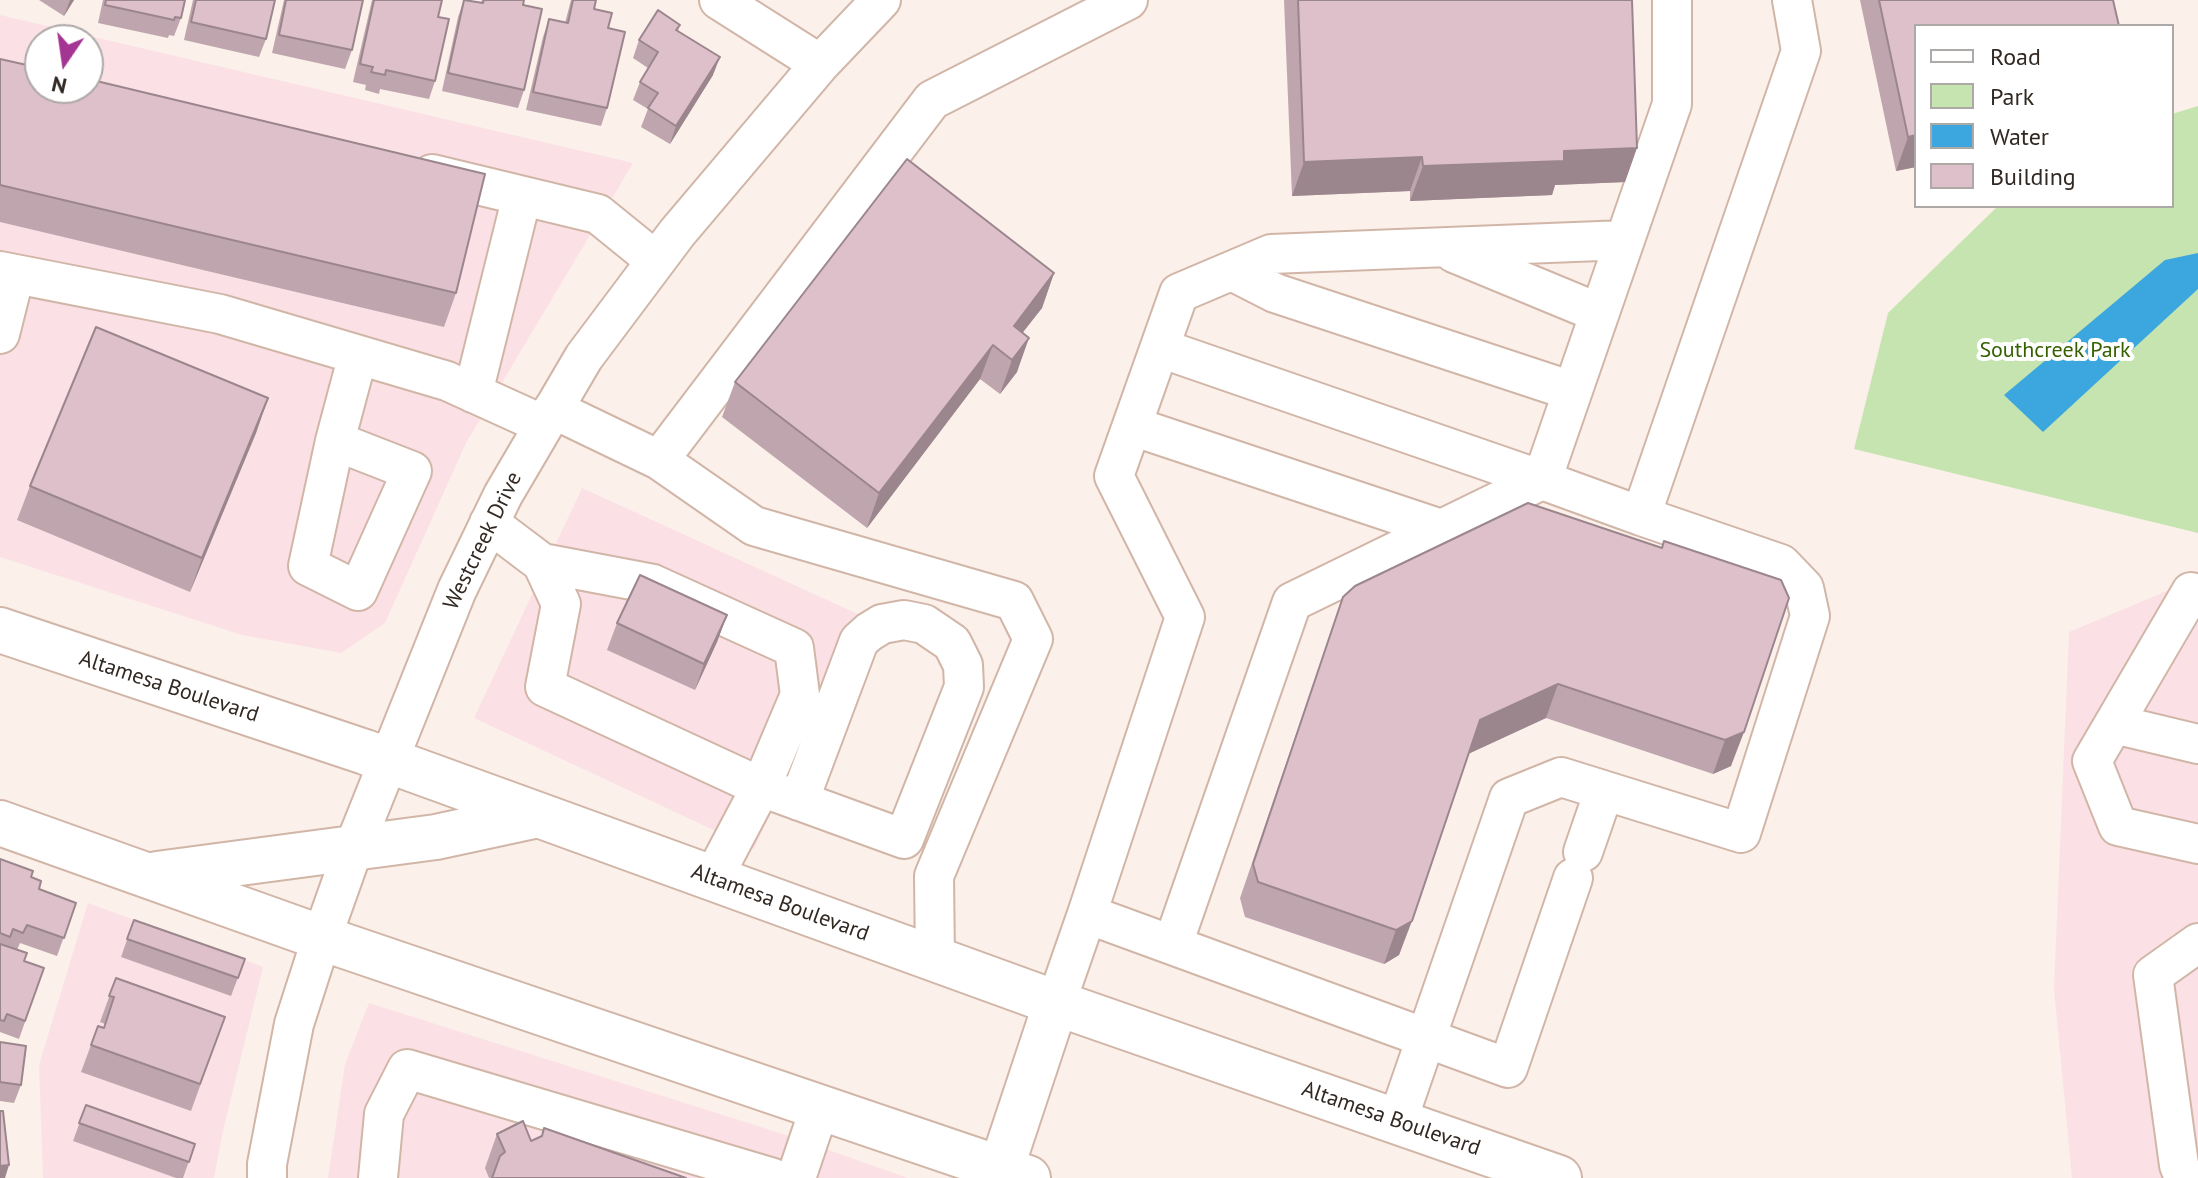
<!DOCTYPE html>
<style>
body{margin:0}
#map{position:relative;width:2198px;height:1178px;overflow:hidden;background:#fbf0ea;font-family:"PT Sans",sans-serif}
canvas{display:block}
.legend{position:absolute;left:1914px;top:24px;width:260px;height:184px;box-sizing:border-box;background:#fff;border:2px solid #ada9a7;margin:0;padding:10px 14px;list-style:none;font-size:24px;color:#322822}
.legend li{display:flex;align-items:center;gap:16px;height:40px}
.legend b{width:40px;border:2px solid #ada9a7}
.north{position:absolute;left:24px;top:24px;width:80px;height:80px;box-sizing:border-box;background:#fff;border:2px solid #ada9a7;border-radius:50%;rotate:193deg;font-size:22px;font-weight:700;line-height:32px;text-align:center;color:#322822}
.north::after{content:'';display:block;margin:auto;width:28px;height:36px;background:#a43592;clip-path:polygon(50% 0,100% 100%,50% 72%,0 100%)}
</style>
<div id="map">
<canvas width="2198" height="1178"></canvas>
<ul class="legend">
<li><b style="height:10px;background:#fff"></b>Road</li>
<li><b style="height:22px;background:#c5e4af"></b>Park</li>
<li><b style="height:22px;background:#3ca7df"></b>Water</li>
<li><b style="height:22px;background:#dec0ca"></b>Building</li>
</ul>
<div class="north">N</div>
</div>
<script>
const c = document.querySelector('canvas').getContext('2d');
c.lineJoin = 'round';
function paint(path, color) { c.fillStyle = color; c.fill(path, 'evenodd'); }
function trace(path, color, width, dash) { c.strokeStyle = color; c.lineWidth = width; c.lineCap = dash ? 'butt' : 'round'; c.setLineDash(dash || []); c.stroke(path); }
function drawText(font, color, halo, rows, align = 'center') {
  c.font = font + ' "PT Sans",sans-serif'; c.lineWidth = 8; c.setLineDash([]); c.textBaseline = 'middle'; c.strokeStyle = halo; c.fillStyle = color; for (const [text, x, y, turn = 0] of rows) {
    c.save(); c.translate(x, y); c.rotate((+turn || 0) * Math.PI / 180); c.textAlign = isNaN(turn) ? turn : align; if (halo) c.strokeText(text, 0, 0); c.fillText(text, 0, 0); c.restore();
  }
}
const commercial = new Path2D(`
 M0,15L633,163L466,443L385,623L341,653L242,635L0,557ZM40,40H88V88H40Z
 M582,488L860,615L754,849L474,718Z
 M2198,578V1178H2072L2054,989L2069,632Z
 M88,903L263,967L222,1135L214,1178H43L39,1065Z
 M369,1003L786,1135L908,1178H328L345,1064Z`);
const green = new Path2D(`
 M2198,106V533L1854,449L1888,313L1998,206H2172V114Z`);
const water = new Path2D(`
 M2198,253V289L2043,432L2004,395L2165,260Z`);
const minor = new Path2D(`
 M719,0L820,64
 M432,174L598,214L656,261
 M1454,253L1599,313
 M0,271L220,314L447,381L544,425
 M1232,271L1275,293L1572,391
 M0,334L15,274
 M1160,348L1542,480L1672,104V0
 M473,393L522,196
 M553,409L659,460L754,526L1014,601L1033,639L934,876L935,959
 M1132,426L1441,529
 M335,441L412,471L358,591L308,566L335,441L358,355
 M659,460L932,100L1128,0
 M489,523L542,563L653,584L794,648L800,695L761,787L713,878
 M542,563L561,604L545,687L761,787L904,839L964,687L963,665L952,643L924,624L904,620L882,624L869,632L859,641L799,801
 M2198,594L2191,592L2092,761L2118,826L2198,844
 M2114,724L2198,744
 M1583,852L1604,791
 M1087,914L1185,617L1114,476L1179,293L1271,254L1625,240
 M1173,944L1292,602L1542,480L1641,516
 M1056,1003L1087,914L1508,1068L1573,878
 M1397,1122L1509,798L1561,777L1741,833L1810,616L1804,588L1781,564L1641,516L1801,51L1792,0
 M267,1178V1164L294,1024L322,937L354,847L457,590L503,495L584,357L677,233L820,64L881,0
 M378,1178L384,1114L407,1069L773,1178
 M796,1178L820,1107
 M2184,1178L2179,1165L2153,975L2198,943`);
const major = new Path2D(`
 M0,630L365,752L1056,1003L1559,1178
 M0,823L339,944L1028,1178
 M157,874L436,837L538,815
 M1001,1169L1056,1003`);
const wall = new Path2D(`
 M39,0H74L64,16Z
 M103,0H185L181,18L174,36L169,35L168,38L98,23Z
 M193,0H275L266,39L259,57L184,40Z
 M284,0H363L352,50L345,69L272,53Z
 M372,0H442L438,17L435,81L429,99L380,89L379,94L365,90L366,85L353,82Z
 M464,0L481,2L482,0H524L523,5L524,90L518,108L442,91L458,17Z
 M571,0H596L594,9L608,28L607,108L601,126L526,110L543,37L549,19L565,23Z
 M1284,0H1632L1625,182L1555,185L1552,195L1410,201V191L1292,196Z
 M1860,0H2113L1916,26V167L1896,171Z
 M680,25L678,31L713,75L670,144L641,127L648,109L633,100L640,82L648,68L633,58L639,40Z
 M0,59L456,293L444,327L0,222Z
 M1054,273L1042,308L1023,332L1017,372L1000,394L980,379L867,528L722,417L735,382Z
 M268,398L256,433L190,592L17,520L30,486Z
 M1662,548L1781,580L1731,766L1713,774L1546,718L1468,754L1399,955L1384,964L1245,917L1240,898L1343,597Z
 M727,615L717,642L695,690L607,650L617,623Z
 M0,859L31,877L39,889L76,903L57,956L20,943L17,950L24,961L44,968L19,1039L0,1032V1033Z
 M134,920L245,959L231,996L121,957Z
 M116,978L225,1017L191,1111L81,1072L98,1026L103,1028L105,1024L100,1022Z
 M0,1042L21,1085L14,1103L0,1101Z
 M86,1105L195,1144L183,1178H176L73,1141Z
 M497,1134L531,1141L686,1178H489L485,1168Z`);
const shadedWall = new Path2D(`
 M70,0H74L64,16Z
 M720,57L713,75L670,144L676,126Z
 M1916,135V167L1896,171L1908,137Z
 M1637,148L1625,182L1555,185L1552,195L1410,201L1423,166L1564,151Z
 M1422,157L1410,191L1292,196L1304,162Z
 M1054,273L1042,308L1005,355L1014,326Z
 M1029,338L1017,372L1000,394L1012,360Z
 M993,345L980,379L867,528L879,493Z
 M268,398L256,433L190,592L202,558Z
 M727,615L717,642L695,690L704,664Z
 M1558,684L1546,718L1468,754L1480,720Z
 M1744,732L1731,766L1713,774L1725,740Z
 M1412,921L1399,955L1384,964L1396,930Z
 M9,1165L5,1178H0V1166Z`);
const building = new Path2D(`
 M106,0H185L181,18L175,17L174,20L105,5Z
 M196,0H275L266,39L191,22Z
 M286,0H363L352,50L279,35Z
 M374,0H442L438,17L449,19L435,81L386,70L385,75L371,72L373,67L360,64Z
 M464,0L483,3L484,0H524L523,5L542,9L524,90L448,73Z
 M573,0H596L594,9L612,13L608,28L625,32L607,108L533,92L549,19L568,23Z
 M1298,0H1632L1637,148L1564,151V161L1423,166L1422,157L1304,162Z
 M1879,0H2113L2119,26H1916V135L1908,137Z
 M658,10L680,25L676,30L720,57L676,126L648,108L658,93L640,82L658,52L639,40Z
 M0,59L40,68V88H88V79L485,174L456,293L0,185Z
 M907,159L1054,273L1014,326L1029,338L1012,360L993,345L879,493L735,382Z
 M96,327L268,398L202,558L30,486Z
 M1528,503L1662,548L1664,541L1781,580L1789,598L1744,732L1725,740L1558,684L1480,720L1412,921L1396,930L1258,882L1253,864L1343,597L1355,586Z
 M640,575L727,615L704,664L617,623Z
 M0,859L33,871L31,877L41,881L39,889L76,903L64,938L27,925L23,933L13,929L10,937L0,933Z
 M134,920L245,959L238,978L127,939Z
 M0,944L27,953L24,961L44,968L25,1021L7,1014L4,1021L0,1020Z
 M116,978L225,1017L200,1084L91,1045L98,1026L104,1028L114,997L109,996Z
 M0,1042L26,1046L21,1085L0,1082Z
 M86,1105L195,1144L189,1162L79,1123Z
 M0,1111H3L9,1165L0,1166Z
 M523,1121L531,1141L542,1136L544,1128L686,1178H492L500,1156L505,1152L497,1134Z`);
const parkNames = [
 ["Southcreek Park",2055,351]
];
const streetNames = [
 ["Westcreek Drive",483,541,-64],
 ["Altamesa Boulevard",169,687,18],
 ["Altamesa Boulevard",780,903,20],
 ["Altamesa Boulevard",1391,1119,19]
];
paint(commercial, '#fbe1e5');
paint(green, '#c5e4af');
paint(water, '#3ca7df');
trace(minor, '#d1b6a8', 42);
trace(major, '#d1b6a8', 48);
trace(minor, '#fff', 38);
trace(major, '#fff', 44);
paint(wall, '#bfa5ae');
paint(shadedWall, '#9b868d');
paint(building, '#dec0ca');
trace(building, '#9b868d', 2);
drawText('22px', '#355f00', '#fff', parkNames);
drawText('22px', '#322822', '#fff', streetNames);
</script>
